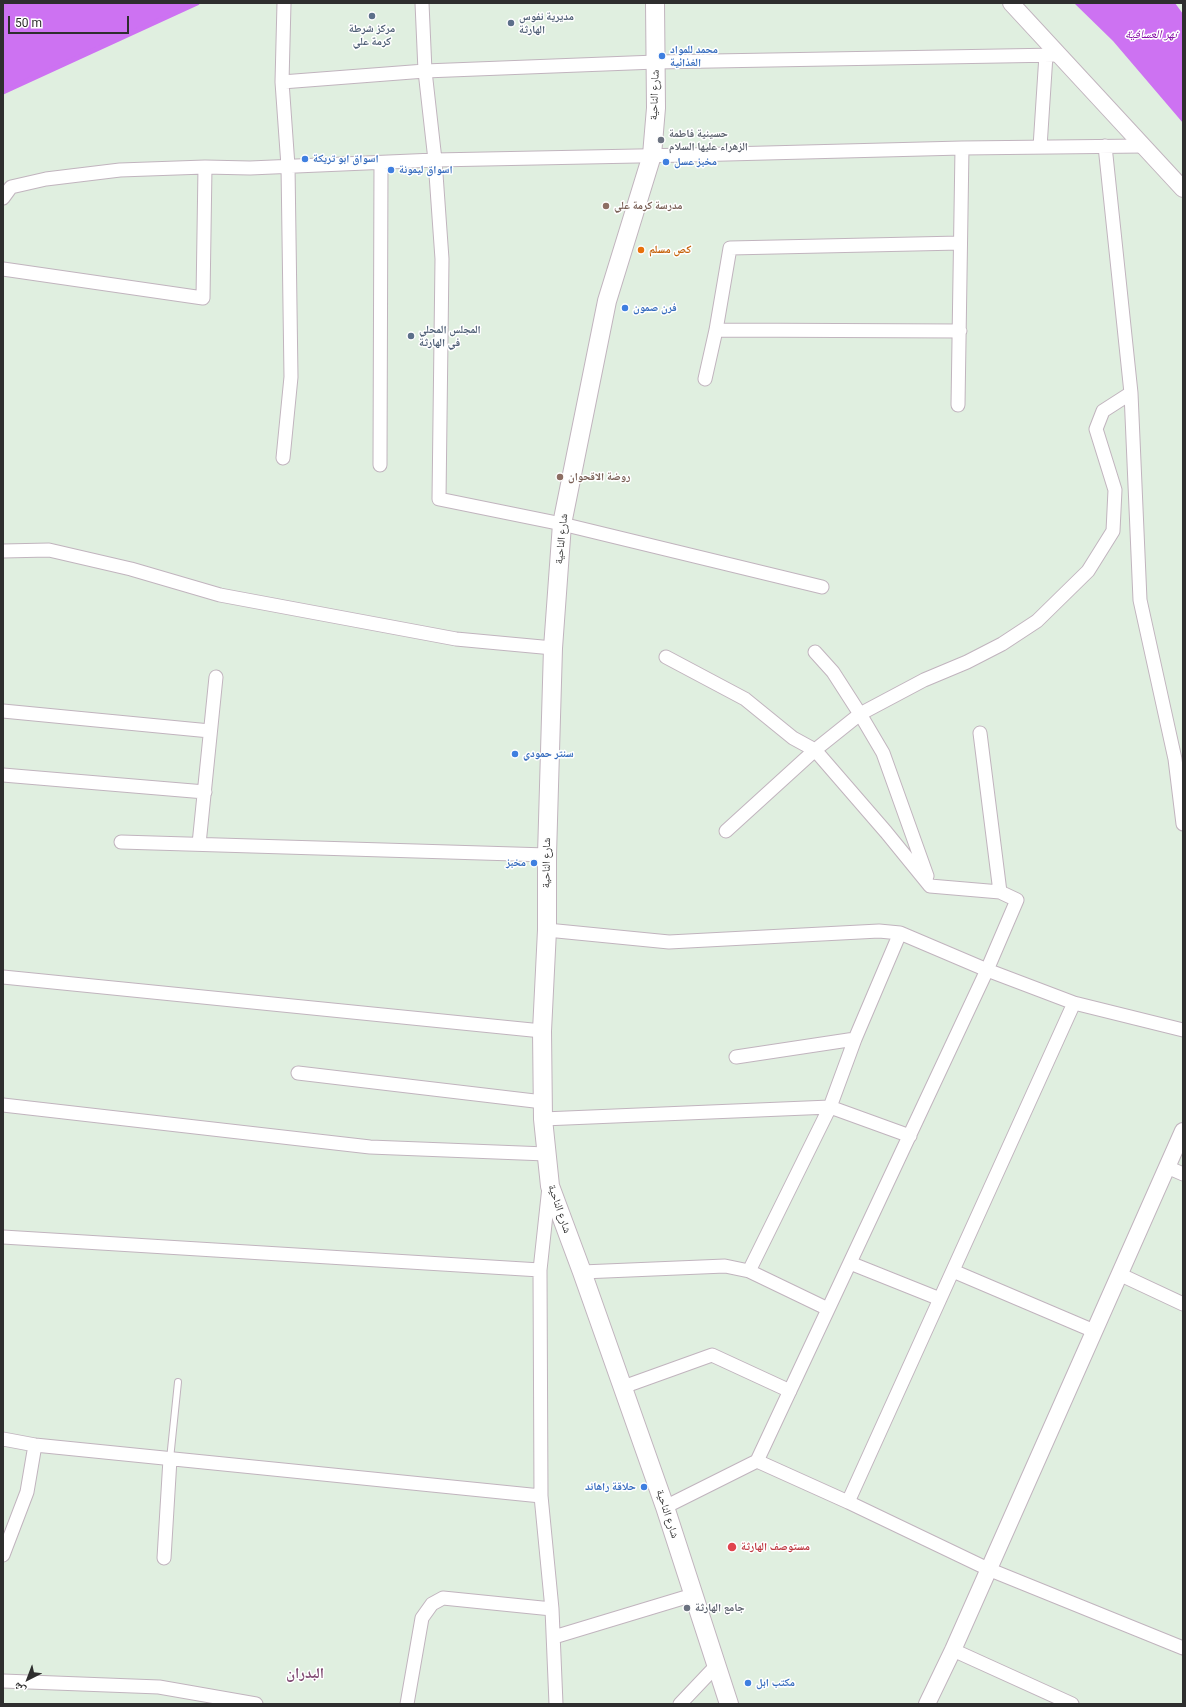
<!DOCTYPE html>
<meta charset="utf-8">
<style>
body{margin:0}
#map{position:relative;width:1186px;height:1707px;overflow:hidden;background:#e0efe0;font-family:Roboto,"Noto Naskh Arabic",sans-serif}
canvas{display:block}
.frame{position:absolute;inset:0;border:4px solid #2e2e2e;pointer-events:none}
.north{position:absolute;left:8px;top:1659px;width:40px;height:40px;-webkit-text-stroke:3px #fff;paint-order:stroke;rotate:222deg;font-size:11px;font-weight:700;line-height:16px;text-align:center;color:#2e2e2e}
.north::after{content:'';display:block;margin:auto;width:14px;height:18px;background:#2e2e2e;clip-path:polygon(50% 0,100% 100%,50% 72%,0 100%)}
.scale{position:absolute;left:8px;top:16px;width:121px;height:18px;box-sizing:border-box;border:2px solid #2e2e2e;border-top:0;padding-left:5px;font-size:12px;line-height:14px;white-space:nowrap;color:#2e2e2e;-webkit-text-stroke:3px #fff;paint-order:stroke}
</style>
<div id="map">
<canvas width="1186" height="1707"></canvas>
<div class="frame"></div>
<div class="north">ش</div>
<div class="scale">50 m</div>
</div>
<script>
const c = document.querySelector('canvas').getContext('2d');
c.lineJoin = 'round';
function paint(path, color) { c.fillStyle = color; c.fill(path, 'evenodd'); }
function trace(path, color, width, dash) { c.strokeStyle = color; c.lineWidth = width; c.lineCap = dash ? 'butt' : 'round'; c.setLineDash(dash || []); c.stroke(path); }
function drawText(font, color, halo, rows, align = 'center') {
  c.font = font + ' Roboto,"Noto Naskh Arabic",sans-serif'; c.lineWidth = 3; c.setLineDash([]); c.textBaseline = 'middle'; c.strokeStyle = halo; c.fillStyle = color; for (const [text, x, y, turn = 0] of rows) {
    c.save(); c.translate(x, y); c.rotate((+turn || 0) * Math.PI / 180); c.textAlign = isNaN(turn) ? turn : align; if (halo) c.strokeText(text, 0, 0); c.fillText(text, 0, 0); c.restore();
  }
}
const water = new Path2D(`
 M3,3H197L3,92Z
 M1074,3H1175L1183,14V123L1113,41Z`);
const stream = new Path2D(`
 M3,92L197,3`);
const service = new Path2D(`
 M170,1459L178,1382`);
const minor = new Path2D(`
 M422,3L425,71L435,160L442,259L439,499L562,524L822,587
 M282,82L425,71L656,62L1058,55
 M1105,146L1131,393L1140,600L1175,759L1183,824
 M1040,147L1046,55
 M3,198L11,187L46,179L120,170L205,167L250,168L435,160L688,155L962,148L1143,146
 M3,269L203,298L205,167
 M716,330L960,331
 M705,379L716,330L730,248L960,243
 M958,405L962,148
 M283,458L291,377L288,166L282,82L284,3
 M380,465L381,163
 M3,551L49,550L131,569L220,595L456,639L553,648
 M815,652L833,672L860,714L883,753L927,876
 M666,657L745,699L793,738L815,750L886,832L930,886L1000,892L1017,900L987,970L757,1461
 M3,711L210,731
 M980,733L1000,892
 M3,775L205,792
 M726,831L815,750L860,714L924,680L967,662L1002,644L1037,621L1088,571L1113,531L1115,490L1096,429L1103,411L1131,393
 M121,842L547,855
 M199,844L216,677
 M547,930L669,942L879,931L900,933L987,970L1074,1003L1183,1030
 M3,977L542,1031
 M736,1057L855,1039
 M298,1073L543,1102
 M3,1105L370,1147L546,1154
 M543,1119L830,1107L910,1136
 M1167,1167L1183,1174
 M549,1187L540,1270L541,1496L552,1609L556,1704
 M3,1237L540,1270
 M850,1263L940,1299
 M749,1271L828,1309
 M953,1271L1094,1331
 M582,1272L725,1266L749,1271L830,1107L855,1039L900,933
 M1119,1274L1183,1304
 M623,1387L712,1355L790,1391
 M3,1439L35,1445L541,1496
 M848,1502L1074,1003
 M665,1507L757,1461L848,1502L988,1569L1183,1648
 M3,1555L27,1492L35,1445
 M164,1558L170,1459
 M554,1637L693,1595
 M953,1650L1072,1704
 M3,1681L159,1687L256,1704
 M407,1704L422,1618L432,1604L443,1598L552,1609
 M680,1704L716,1666`);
const tertiary = new Path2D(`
 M1011,3L1183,189
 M927,1704L953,1650L1183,1131`);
const secondary = new Path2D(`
 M655,3L656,108L652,155L607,301L562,524L553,648L547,855V930L542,1031L543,1119L550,1186L582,1272L665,1507L729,1704`);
const markers = [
 [372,16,4,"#5c6f8a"],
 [511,23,4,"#5c6f8a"],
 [662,56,4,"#3f7fe0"],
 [661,140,4,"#6b7280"],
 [305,159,4,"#3f7fe0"],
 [666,162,4,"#3f7fe0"],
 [391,170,4,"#3f7fe0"],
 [606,206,4,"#8d6e63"],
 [641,250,4,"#e8710a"],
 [625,308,4,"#3f7fe0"],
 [411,336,4,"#5c6f8a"],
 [560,477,4,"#8d6e63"],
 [515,754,4,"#3f7fe0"],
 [534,863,4,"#3f7fe0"],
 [644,1487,4,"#3f7fe0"],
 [732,1547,5,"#e0444e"],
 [687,1608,4,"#6b7280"],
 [748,1683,4,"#3f7fe0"]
];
const serviceNames = [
 ["مديرية نفوس",519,17],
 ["الهارثة",519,30],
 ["مركز شرطة",372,29,"center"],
 ["كرمة علي",372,42,"center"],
 ["المجلس المحلي",419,330],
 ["في الهارثة",419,343]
];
const shopNames = [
 ["محمد للمواد",670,50],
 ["الغذائية",670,63],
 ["اسواق ابو تريكة",313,159],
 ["مخبز عسل",674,162],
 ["اسواق ليمونة",399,170],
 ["فرن صمون",633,308],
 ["سنتر حمودي",523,754],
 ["مخبز",526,863,"right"],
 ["حلاقة راهاند",636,1487,"right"],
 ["مكتب ابل",756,1683]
];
const streetNames = [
 ["شارع الناحية",655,95,-88],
 ["شارع الناحية",562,539,-84],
 ["شارع الناحية",547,863,-89],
 ["شارع الناحية",559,1209,71],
 ["شارع الناحية",667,1514,72]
];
const worshipNames = [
 ["حسينية فاطمة",669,134],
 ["الزهراء عليها السلام",669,147],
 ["جامع الهارثة",695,1608]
];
const educationNames = [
 ["مدرسة كرمة علي",614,206],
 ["روضة الاقحوان",568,477]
];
const foodNames = [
 ["كص مسلم",649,250]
];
const healthNames = [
 ["مستوصف الهارثة",741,1547]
];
const waterNames = [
 ["نهر العسافية",1151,35]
];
const districtNames = [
 ["البدران",305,1674]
];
paint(water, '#cd72f2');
trace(stream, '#cd72f2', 5);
trace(service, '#c1b4be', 8);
trace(minor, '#c1b4be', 15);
trace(tertiary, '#c1b4be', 18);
trace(secondary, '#c1b4be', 20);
trace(service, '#fff', 6);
trace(minor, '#fff', 13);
trace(tertiary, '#fff', 16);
trace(secondary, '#fff', 18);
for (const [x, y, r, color] of markers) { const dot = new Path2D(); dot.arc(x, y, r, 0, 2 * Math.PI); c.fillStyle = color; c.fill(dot); trace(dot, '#fff', 1.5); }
drawText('bold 11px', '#4e5e75', '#fff', serviceNames, 'left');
drawText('bold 11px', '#366cbe', '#fff', shopNames, 'left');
drawText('11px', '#2e2e2e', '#fff', streetNames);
drawText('bold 11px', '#5b616d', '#fff', worshipNames, 'left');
drawText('bold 11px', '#785e54', '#fff', educationNames, 'left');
drawText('bold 11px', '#c56008', '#fff', foodNames, 'left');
drawText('bold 11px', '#be3a42', '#fff', healthNames, 'left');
drawText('italic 12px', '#840aa5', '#fff', waterNames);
drawText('bold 15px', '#814c73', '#fff', districtNames);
</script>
